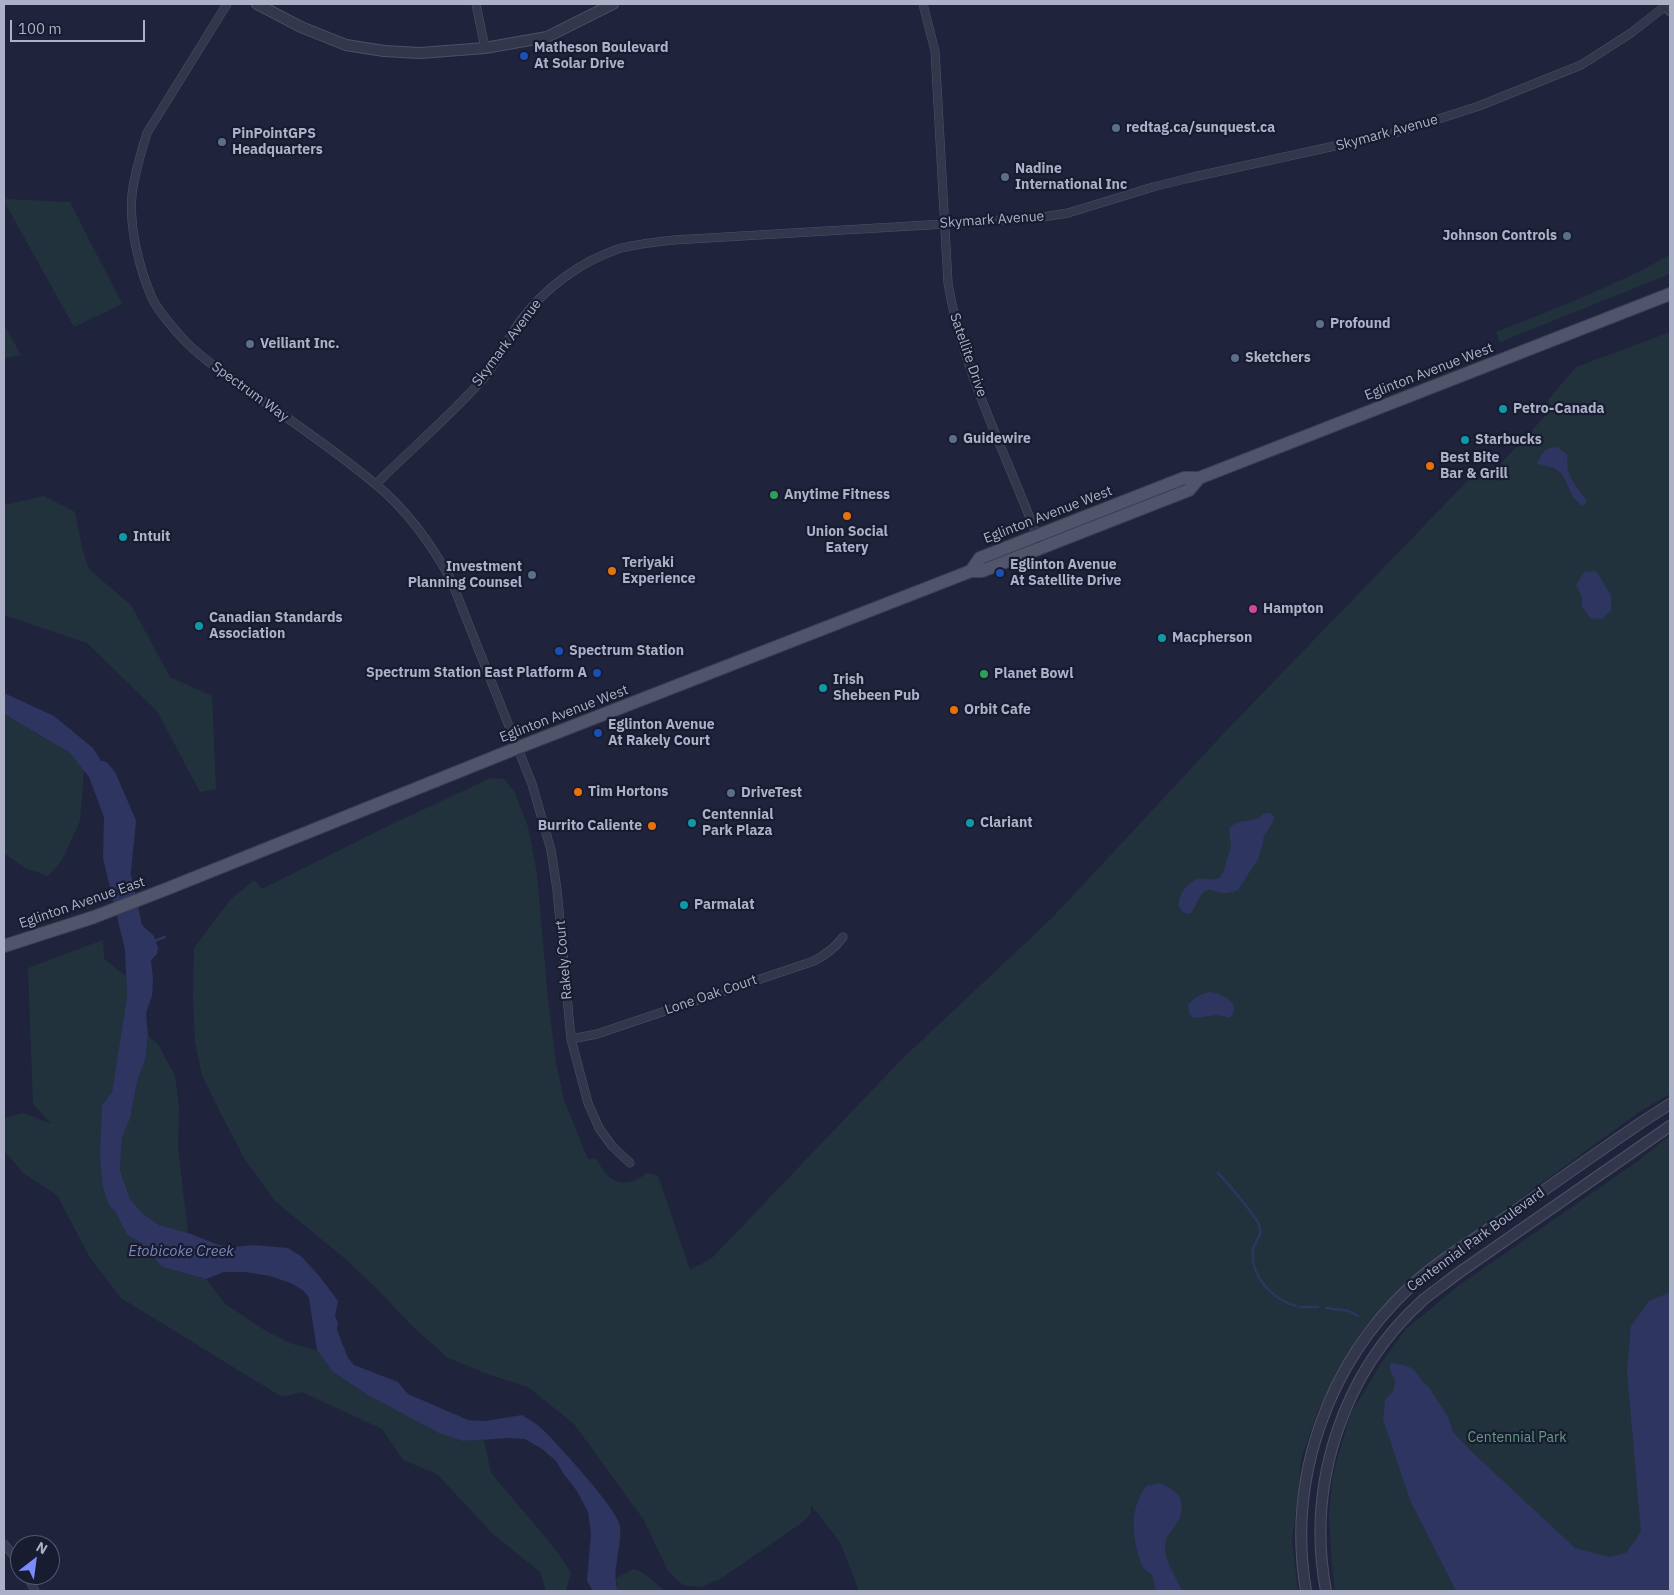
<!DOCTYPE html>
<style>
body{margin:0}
#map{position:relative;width:1674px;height:1595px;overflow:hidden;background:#1f243c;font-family:"IBM Plex Sans",sans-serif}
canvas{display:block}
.frame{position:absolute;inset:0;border:5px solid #adb1c8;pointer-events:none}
.north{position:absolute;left:10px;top:1535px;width:50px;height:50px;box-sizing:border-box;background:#181c30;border:1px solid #54586d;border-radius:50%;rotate:30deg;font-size:14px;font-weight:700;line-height:20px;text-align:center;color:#adb1c8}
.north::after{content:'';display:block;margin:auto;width:18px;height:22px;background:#7b8cff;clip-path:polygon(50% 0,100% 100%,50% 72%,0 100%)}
.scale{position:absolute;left:10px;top:20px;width:135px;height:22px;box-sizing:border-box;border:2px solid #adb1c8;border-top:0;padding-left:6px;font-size:15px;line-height:18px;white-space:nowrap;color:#adb1c8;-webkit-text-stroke:4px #181c30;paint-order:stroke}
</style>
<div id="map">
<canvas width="1674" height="1595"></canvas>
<div class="frame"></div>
<div class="north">N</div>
<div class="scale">100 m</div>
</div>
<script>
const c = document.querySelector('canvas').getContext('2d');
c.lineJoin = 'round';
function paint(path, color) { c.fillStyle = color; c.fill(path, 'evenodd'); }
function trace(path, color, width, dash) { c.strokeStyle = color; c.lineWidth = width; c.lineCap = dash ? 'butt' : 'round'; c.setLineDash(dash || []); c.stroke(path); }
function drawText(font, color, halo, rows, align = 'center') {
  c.font = font + ' "IBM Plex Sans",sans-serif'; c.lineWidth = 4.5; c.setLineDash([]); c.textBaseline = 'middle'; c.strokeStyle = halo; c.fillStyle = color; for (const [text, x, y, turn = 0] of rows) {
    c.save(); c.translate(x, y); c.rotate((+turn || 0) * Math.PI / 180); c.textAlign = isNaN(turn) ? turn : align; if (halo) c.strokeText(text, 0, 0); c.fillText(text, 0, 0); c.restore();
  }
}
const green = new Path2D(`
 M4,199L70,202L122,304L74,327L4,201Z
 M1670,255V274L1500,342L1496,332C1555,309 1614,286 1670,255Z
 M4,325L21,355L4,358Z
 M1670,332V1094L1639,1112L1450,1250L1386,1304L1363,1329L1341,1364L1319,1408L1302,1456L1292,1541L1298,1591H859L840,1542L811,1505V1513L803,1522L722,1578L701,1587L683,1585L668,1571L644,1520L574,1424L528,1387L490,1375L448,1358L415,1329L379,1291L349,1262L275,1201L245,1160L218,1108L202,1075L195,1043L193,999L194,948L231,899L254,880L262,889L392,824L491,778L504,779L514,791L528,827L537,874L548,1000L556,1063L564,1100L588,1159H596C600,1164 603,1171 607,1175C620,1188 635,1182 647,1173L658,1176L690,1270L712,1258L902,1059L1053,917L1226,731L1476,472L1489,476L1550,411L1548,400L1576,367Z
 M44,496L75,512L82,548L89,569L131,605L170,677L212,696L216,789L200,792L157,711L87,643L4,615V505Z
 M4,714L70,753L84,770L80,821L62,860L48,876L25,868L4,853Z
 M103,940L104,959L126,976L127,997L114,1080L112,1092L102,1105L109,1205L116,1213L127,1235L141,1243L162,1267L206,1279L225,1304L266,1331L292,1344L317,1350L333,1372L366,1394L463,1441L484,1440L491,1473L556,1550L571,1573L566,1590L546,1591L540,1572L492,1533L437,1474L403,1460L382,1429L302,1392L282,1397L121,1298L90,1258L57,1195L23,1173L4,1150V1118L24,1113L51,1124L33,1104L28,968Z
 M148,1036L158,1044L175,1076L179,1106L178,1148L188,1233L159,1225L141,1212L130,1199L120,1170L122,1136L130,1119L137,1082L145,1060Z
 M1670,1136V1591H1335L1332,1568L1329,1514L1333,1474L1350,1415L1381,1363L1406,1329L1458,1286L1638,1161L1661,1142Z
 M634,1569L642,1572L665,1591H618L616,1578Z`);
const water = new Path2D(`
 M1557,447L1567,454C1568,460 1567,466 1568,471C1572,484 1581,491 1587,502L1582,506L1573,497L1562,474L1554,468L1537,464C1542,453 1544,448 1557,447Z
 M1596,571L1611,595V610L1602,619L1590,618L1582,606V597L1576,585L1584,572Z
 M4,693L54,716L93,748L109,774L122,821L126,852L142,925L154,936L158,948L157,954L151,960L153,980L152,996L146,1013L148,1036L145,1060L137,1082L130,1119L122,1137L120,1170L130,1199L141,1212L159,1225L188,1233L219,1245L234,1247L254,1245L288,1248L302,1257L320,1277L338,1301L335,1316L338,1323L337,1330L348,1358L354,1365L398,1382L408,1394L468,1420L485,1421L522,1415C528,1419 536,1423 541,1428C555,1441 619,1511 620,1526C622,1548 611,1571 618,1591H593L587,1581L591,1533L588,1512L577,1491L563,1473L556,1461L542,1449L525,1439L510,1438L463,1441L439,1433L366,1394L333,1372L317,1350L309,1298L304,1291L291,1283L270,1276L245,1272H224L206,1279L162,1267L141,1243L127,1235L116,1213L109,1205L103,1187L100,1157L102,1105L112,1092L127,997L125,950L103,858L104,817L89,777L70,753L4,714Z
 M1265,813H1270L1274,817L1273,822L1264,836L1262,847L1258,859L1238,890C1234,891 1226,894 1222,893C1215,892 1209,886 1203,893C1197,899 1196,908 1190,914L1184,913C1183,912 1180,909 1179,907C1176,897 1189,880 1199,879C1206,878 1210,881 1219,878L1223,873L1231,847L1229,830L1231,826L1239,822L1257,819Z
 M1209,992C1221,993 1245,1004 1229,1018L1217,1015L1194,1018L1189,1014L1188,1005C1194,997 1200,995 1209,992Z
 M1668,1293H1670V1591H1456L1410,1500L1383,1419L1385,1400L1394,1390L1395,1380L1390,1370V1363C1396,1364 1405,1364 1411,1368C1418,1372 1421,1382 1428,1386L1448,1417L1453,1432L1471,1451L1575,1548L1610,1557L1626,1553L1641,1532L1627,1371L1631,1326L1649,1301Z
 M1159,1483C1175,1489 1187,1498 1180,1517C1176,1527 1167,1533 1165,1544C1164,1562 1176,1576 1182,1591H1156L1152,1574C1143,1570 1141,1564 1139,1556C1131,1532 1131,1507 1146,1486Z`);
const stream = new Path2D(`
 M154,941L165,937
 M1218,1173C1227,1183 1258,1217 1260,1228C1262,1237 1255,1241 1253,1249C1249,1275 1273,1300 1296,1306
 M1300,1307H1318
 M1326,1308L1349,1311L1358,1316`);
const river = new Path2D(`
 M102,769L108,776L128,822L123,870`);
const minor = new Path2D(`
 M227,4L147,133C141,153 134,174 132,195C129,227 139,268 152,298C158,311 174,329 184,340C203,360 227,375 249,391C291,421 335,450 374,483C405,508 432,545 451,580L532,784L551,850L557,890L571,1039L588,1103L599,1128L612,1146L630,1163
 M476,4L485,48
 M923,4L935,51L948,283C962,371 1007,455 1038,539
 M376,484C411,449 449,417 482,380C498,362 507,339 521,320C545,288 580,262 618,249C636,244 656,242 674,240L945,224L1043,217L1068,213L1153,187L1189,178L1398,132L1479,106L1581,65L1631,33L1668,4
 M571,1039L597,1034L814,961C827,954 835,948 843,937
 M4,1544L20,1563
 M27,1575L35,1591`);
const tertiary = new Path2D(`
 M257,4L301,27L346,45L384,51L420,53L485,48L547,37L613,4
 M1665,4L1670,10
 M1306,1591C1287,1479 1327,1364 1411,1286C1435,1263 1466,1245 1493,1226C1543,1191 1592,1156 1642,1122L1670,1104
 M1326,1591C1306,1485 1342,1373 1423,1300C1434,1291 1446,1283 1457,1274L1670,1126`);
const primary = new Path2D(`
 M971,571L980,558L1184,478H1199L1670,294
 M4,946L94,917L169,888L517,748L971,571H982L1189,490L1199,478`);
const markers = [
 [524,56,5,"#1a4fb4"],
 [1116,128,5,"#5c6f8a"],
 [222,142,5,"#5c6f8a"],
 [1005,177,5,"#5c6f8a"],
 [1567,236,5,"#5c6f8a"],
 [1320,324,5,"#5c6f8a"],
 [250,344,5,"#5c6f8a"],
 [1235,358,5,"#5c6f8a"],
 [1503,409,5,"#0f9aa8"],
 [953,439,5,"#5c6f8a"],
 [1465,440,5,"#0f9aa8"],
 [1430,466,5,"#e8710a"],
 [774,495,5,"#2e9e5b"],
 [847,516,5,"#e8710a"],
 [123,537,5,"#0f9aa8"],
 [612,571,5,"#e8710a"],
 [1000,573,5,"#1a4fb4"],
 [532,575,5,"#5c6f8a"],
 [1253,609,5,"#d1479c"],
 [199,626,5,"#0f9aa8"],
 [1162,638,5,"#0f9aa8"],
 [559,651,5,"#1a4fb4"],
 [597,673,5,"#1a4fb4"],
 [984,674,5,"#2e9e5b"],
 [823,688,5,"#0f9aa8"],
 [954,710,5,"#e8710a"],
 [598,733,5,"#1a4fb4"],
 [578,792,5,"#e8710a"],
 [731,793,5,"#5c6f8a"],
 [692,823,5,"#0f9aa8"],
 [970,823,5,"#0f9aa8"],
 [652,826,5,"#e8710a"],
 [684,905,5,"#0f9aa8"]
];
const poiNames = [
 ["Matheson Boulevard",534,48],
 ["At Solar Drive",534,64],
 ["redtag.ca/sunquest.ca",1126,128],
 ["PinPointGPS",232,134],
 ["Headquarters",232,150],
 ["Nadine",1015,169],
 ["International Inc",1015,185],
 ["Johnson Controls",1557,236,"right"],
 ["Profound",1330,324],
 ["Veiliant Inc.",260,344],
 ["Sketchers",1245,358],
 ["Petro-Canada",1513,409],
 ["Guidewire",963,439],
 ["Starbucks",1475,440],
 ["Best Bite",1440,458],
 ["Bar & Grill",1440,474],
 ["Anytime Fitness",784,495],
 ["Union Social",847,532,"center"],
 ["Eatery",847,548,"center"],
 ["Intuit",133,537],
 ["Teriyaki",622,563],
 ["Experience",622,579],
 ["Eglinton Avenue",1010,565],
 ["At Satellite Drive",1010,581],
 ["Investment",522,567,"right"],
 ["Planning Counsel",522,583,"right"],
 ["Hampton",1263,609],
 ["Canadian Standards",209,618],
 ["Association",209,634],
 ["Macpherson",1172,638],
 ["Spectrum Station",569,651],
 ["Spectrum Station East Platform A",587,673,"right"],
 ["Planet Bowl",994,674],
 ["Irish",833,680],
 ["Shebeen Pub",833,696],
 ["Orbit Cafe",964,710],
 ["Eglinton Avenue",608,725],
 ["At Rakely Court",608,741],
 ["Tim Hortons",588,792],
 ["DriveTest",741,793],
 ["Centennial",702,815],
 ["Park Plaza",702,831],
 ["Clariant",980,823],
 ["Burrito Caliente",642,826,"right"],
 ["Parmalat",694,905]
];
const streetNames = [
 ["Skymark Avenue",1387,133,-15],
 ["Skymark Avenue",992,220,-4],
 ["Skymark Avenue",507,343,-53],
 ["Satellite Drive",968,355,71],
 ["Eglinton Avenue West",1429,372,-21],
 ["Spectrum Way",250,392,36],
 ["Eglinton Avenue West",1048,515,-21],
 ["Eglinton Avenue West",564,714,-21],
 ["Eglinton Avenue East",82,903,-19],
 ["Rakely Court",564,960,-95],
 ["Lone Oak Court",711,995,-19],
 ["Centennial Park Boulevard",1476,1240,-36]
];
const parkNames = [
 ["Centennial Park",1517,1438]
];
const waterNames = [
 ["Etobicoke Creek",181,1252]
];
paint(green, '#21323d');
paint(water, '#2d3560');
trace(stream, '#2d3560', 2.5);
trace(river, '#2d3560', 16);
trace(minor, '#4d5166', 9);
trace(tertiary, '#4d5166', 12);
trace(primary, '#3c4055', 14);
trace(minor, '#33374c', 8);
trace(tertiary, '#33374c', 10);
trace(primary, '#50556c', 12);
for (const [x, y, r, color] of markers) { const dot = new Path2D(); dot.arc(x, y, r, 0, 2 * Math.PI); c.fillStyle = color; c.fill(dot); trace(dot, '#181c30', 2); }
drawText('bold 14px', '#adb1c8', '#181c30', poiNames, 'left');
drawText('14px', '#adb1c8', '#181c30', streetNames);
drawText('14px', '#629b7e', '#181c30', parkNames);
drawText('italic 15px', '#7a84b8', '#181c30', waterNames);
</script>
